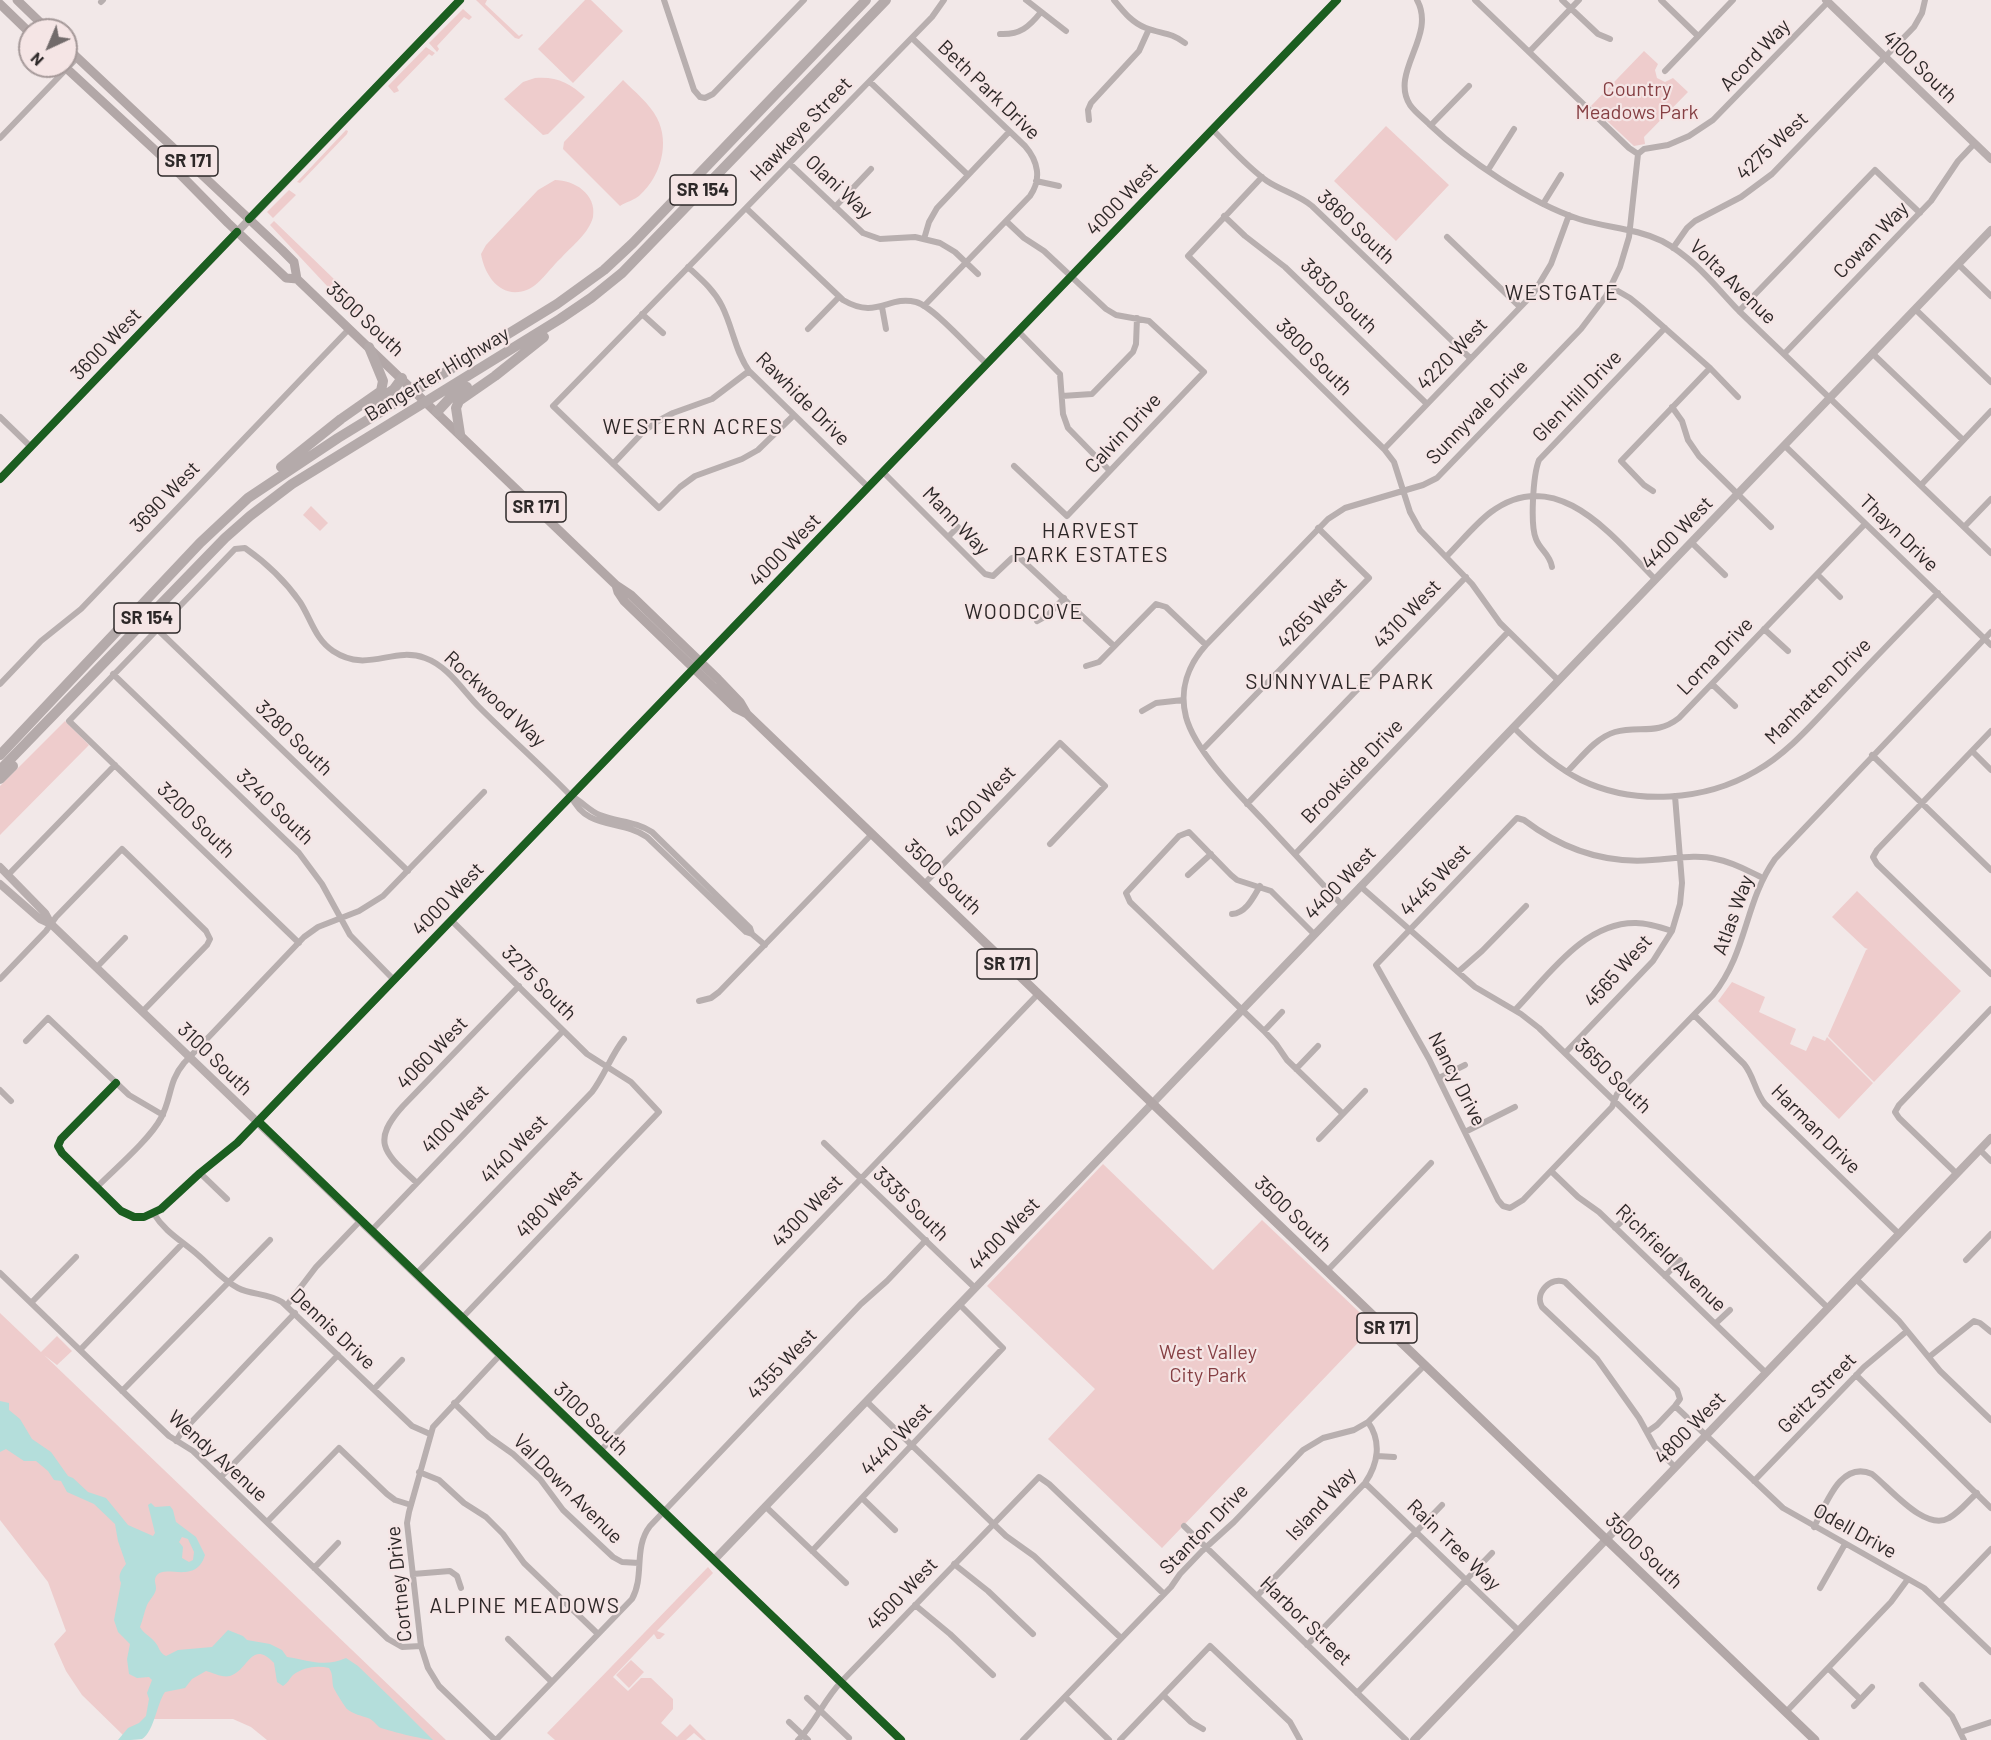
<!DOCTYPE html>
<style>
body{margin:0}
#map{position:relative;width:1991px;height:1740px;overflow:hidden;background:#f2e8e8;font-family:Barlow,sans-serif}
canvas{display:block}
.north{position:absolute;left:18px;top:18px;width:60px;height:60px;box-sizing:border-box;background:#f5e5e5;border:2px solid #a59999;border-radius:50%;rotate:224deg;font-size:16px;font-weight:700;line-height:24px;text-align:center;color:#2d2828}
.north::after{content:'';display:block;margin:auto;width:21px;height:27px;background:#726b6b;clip-path:polygon(50% 0,100% 100%,50% 72%,0 100%)}
</style>
<div id="map">
<canvas width="1991" height="1740"></canvas>
<div class="north">N</div>
</div>
<script>
const c = document.querySelector('canvas').getContext('2d');
c.lineJoin = 'round';
function paint(path, color) { c.fillStyle = color; c.fill(path, 'evenodd'); }
function trace(path, color, width, dash) { c.strokeStyle = color; c.lineWidth = width; c.lineCap = dash ? 'butt' : 'round'; c.setLineDash(dash || []); c.stroke(path); }
function drawText(font, color, halo, rows, align = 'center') {
  c.font = font + ' Barlow,sans-serif'; c.lineWidth = 4.5; c.setLineDash([]); c.textBaseline = 'middle'; c.strokeStyle = halo; c.fillStyle = color; for (const [text, x, y, turn = 0] of rows) {
    c.save(); c.translate(x, y); c.rotate((+turn || 0) * Math.PI / 180); c.textAlign = isNaN(turn) ? turn : align; if (halo) c.strokeText(text, 0, 0); c.fillText(text, 0, 0); c.restore();
  }
}
const green = new Path2D(`
 M476,0H487L485,4L519,36L522,34L523,35L519,39L515,38Z
 M585,0H591L623,31L573,83L538,49Z
 M463,9L472,17L469,20L464,17L437,46L439,49L437,52L429,43Z
 M426,47L435,53L432,56L429,54L397,87L399,91L394,93L388,86Z
 M1644,51L1658,64L1655,70L1657,78L1665,82L1673,78L1688,92L1644,137L1645,144L1634,146L1591,106Z
 M535,78C556,76 570,83 585,97L548,134L543,135L504,99L523,82Z
 M623,80C635,92 649,103 657,118C670,143 661,176 640,195C635,200 626,202 620,206L563,149L564,142Z
 M1386,126L1449,185L1396,241L1334,181Z
 M346,130L348,131L347,134L300,183L297,182Z
 M555,180C574,180 597,194 593,217C589,233 573,245 562,257C553,265 539,285 529,289C502,301 485,277 481,254L486,245L538,190Z
 M289,190L296,195L273,218L267,212Z
 M274,221L365,309L357,318L270,225Z
 M311,506L328,523L320,531L303,515Z
 M65,721L89,745L0,835V786Z
 M1857,891L1961,991L1874,1082L1828,1036L1866,950L1868,949L1865,948L1832,917Z
 M1732,982L1765,997L1759,1012L1796,1029L1790,1044L1806,1051L1813,1036L1825,1041L1827,1037L1873,1083L1839,1119L1718,1001Z
 M1103,1164L1213,1270L1262,1220L1374,1326L1162,1548L1048,1439L1095,1389L987,1286Z
 M0,1313L41,1352L57,1336L72,1351L57,1365L44,1355L446,1740H267L251,1727L233,1719H152L125,1737L82,1695L66,1671L54,1644L66,1631L48,1582L0,1520Z
 M708,1567L713,1573L657,1631L665,1634L660,1639H657L654,1634L613,1677L628,1691L641,1678H651L673,1699V1709L661,1723L677,1737L690,1724L706,1740H702L694,1733L686,1740H555L547,1733Z
 M631,1660L644,1672L629,1688L616,1675Z`);
const water = new Path2D(`
 M0,1401L9,1403V1410L20,1419L32,1439L51,1452L68,1476L73,1478L88,1492L106,1498L128,1525L153,1536L155,1533L148,1505L151,1503L155,1507L170,1506L173,1510L176,1522L196,1537L205,1555C196,1585 166,1564 157,1575C153,1580 156,1583 156,1588C156,1594 150,1599 147,1605C144,1612 143,1620 140,1627C144,1634 150,1636 154,1641C160,1647 158,1652 166,1656L178,1650L212,1647L228,1630L243,1636L247,1640L270,1644L282,1650L287,1657C309,1660 324,1668 346,1658L358,1666L391,1698L433,1740C426,1740 384,1730 379,1727C375,1723 373,1720 368,1718C362,1716 353,1714 347,1709C345,1707 333,1688 333,1686C332,1679 333,1674 329,1668C317,1665 303,1667 293,1675C289,1679 288,1683 283,1686L277,1682L274,1663C251,1639 249,1670 230,1676C222,1678 214,1673 206,1671L192,1679L185,1688L165,1692C157,1703 154,1732 142,1739C137,1740 125,1740 118,1740L128,1728L139,1723L146,1716L149,1699L147,1693L152,1680L149,1677L137,1678L129,1674L127,1659L130,1644L118,1632L114,1620L121,1583C117,1575 122,1569 126,1564L118,1541L115,1524L94,1504L67,1492L61,1481L54,1480L48,1471L36,1461H24L6,1449L0,1452ZM182,1537L188,1539L194,1552L193,1560L189,1562L182,1558L183,1547L179,1542Z`);
const minor = new Path2D(`
 M664,0L694,90L700,97L705,98L713,94L804,0
 M1026,0L1066,31
 M1114,0C1123,11 1132,23 1146,28C1161,34 1171,32 1185,43
 M1417,0C1437,36 1389,72 1410,105C1415,112 1423,118 1429,124C1467,160 1530,203 1579,219C1607,228 1635,228 1662,241C1694,258 1715,286 1739,311L1991,553
 M1475,0L1629,148L1638,154
 M1562,0L1598,34L1610,39
 M1661,0L1698,36
 M101,2L103,0
 M1000,34C1020,35 1029,27 1041,12
 M912,38L1025,146C1038,161 1042,179 1030,196L924,306
 M1529,52L1579,0
 M1665,71L1733,0
 M870,82L968,175
 M1089,120L1088,110L1091,103L1139,51L1149,29
 M1431,125L1469,86
 M1212,129C1230,147 1247,167 1267,181C1282,191 1299,195 1312,206L1470,358
 M0,138L77,58
 M1638,154L1644,149L1668,145L1689,136L1713,120L1828,2
 M790,164L863,233L880,239L915,237L940,243L955,252L978,274
 M1488,170L1514,129
 M1262,177L1188,256L1384,449L1394,462L1410,512L1420,530L1472,584L1500,623L1558,680
 M1036,181L1059,186
 M1543,204L1561,175
 M835,207L871,169
 M747,209L843,300C877,320 888,295 916,302C934,307 971,350 987,364
 M1224,216L1245,236L1285,267L1427,404
 M1006,221L1024,238L1044,251L1106,309L1116,315L1149,321L1204,372L1067,516L1014,466
 M1447,237L1520,307
 M924,239L929,222L937,208L1009,132
 M1673,248L1687,228L1695,221L1741,197L1772,174L1914,27L1922,13L1925,0
 M1958,264L1991,296
 M688,267C701,279 714,290 722,306C733,328 735,351 749,371L868,487
 M1611,287L1630,298L1641,307L1710,368L1738,397
 M882,307L886,329
 M1915,309L1991,382
 M1739,311L1875,170L1920,213
 M642,314L663,333
 M808,329L839,297
 M1018,331L1060,374L1063,414L1068,428L1109,470
 M1872,353L1963,440
 M1784,354L1931,201L1958,161L1975,143
 M1062,396L1092,394L1133,352L1136,344L1137,318
 M1672,407L1682,421L1688,440L1699,456L1771,527
 M794,415L758,450L742,459L695,476L680,487L659,508L553,406L932,17L944,0
 M0,417L31,447
 M1784,445L1991,645
 M1384,449L1533,294L1551,264L1569,215
 M613,464L644,431L658,421L673,413L712,399L749,371
 M883,472L985,574L993,576L1012,558H1020L1114,646
 M1921,485L1991,411
 M1653,491L1644,485L1621,461L1710,368
 M1964,527L1991,499
 M948,537L958,527
 M1691,542L1725,575
 M1446,557C1461,542 1475,524 1491,512C1557,463 1613,537 1655,579
 M1552,567C1550,554 1540,550 1536,539C1530,525 1533,475 1539,460L1665,328
 M1817,574L1840,597
 M1037,621L1048,615L1064,598
 M157,629L408,871
 M1764,629L1788,651
 M1086,666L1099,662L1156,604L1166,607L1206,645
 M113,674L299,853L322,884L350,935L394,980
 M0,684L41,641L81,609L349,329
 M1712,684L1735,706
 M1142,711L1156,703L1183,700
 M1513,727C1533,747 1555,767 1581,780C1635,806 1705,801 1756,771C1788,753 1812,724 1837,698C1870,663 1904,628 1938,593
 M1991,731L1877,850L1873,857L1877,864L1991,974
 M1203,749L1369,578L1318,528
 M1972,751L1991,770
 M1872,755L1991,870
 M1567,772C1581,758 1595,738 1615,732C1639,725 1656,736 1679,718L1865,524
 M571,796C582,801 589,811 600,815C617,822 636,821 652,832L750,928L752,934
 M1247,804L1466,577
 M1295,854L1508,632
 M8,875L115,765
 M1188,875L1211,854
 M1763,878C1748,871 1733,862 1716,859C1696,854 1673,859 1652,860C1604,864 1562,849 1524,820L1517,818L1376,965L1429,1059L1498,1200L1503,1206L1510,1208L1523,1200L1612,1107L1617,1094L1713,995C1748,951 1744,903 1775,859L1991,632
 M924,884L1060,743L1105,786L1050,844
 M1360,886L1475,987L1521,1014L1539,1028L1828,1308
 M1342,905C1316,877 1289,848 1263,820C1239,795 1195,751 1186,717C1179,690 1188,665 1206,645L1328,519L1345,508L1423,485L1437,478L1581,329L1606,296L1620,267L1629,237L1638,154
 M1232,914C1246,913 1253,898 1260,886
 M451,920L587,1054L631,1082L659,1112L462,1318
 M1314,934L1271,891L1237,880L1231,875L1189,832L1179,836L1126,893L1130,902L1264,1031L1276,1044L1287,1060L1343,1114
 M299,943L69,721L235,549L245,548C265,562 286,582 300,602C311,619 315,639 333,651C368,674 392,646 425,658C448,666 463,691 479,707C509,737 541,765 571,796C587,831 621,819 647,837L746,932L752,934L765,945
 M96,968L125,938
 M1458,972L1482,951L1526,906
 M0,979L46,931L56,917L122,849L206,931L210,939L207,945L142,1012
 M699,1001L711,998L719,992L872,834
 M1515,1010C1548,976 1584,922 1636,923C1648,923 1660,927 1672,931
 M1694,1015L1744,1064C1754,1076 1755,1092 1765,1104L1899,1234
 M1264,1031L1282,1012
 M26,1041L48,1018L129,1095L163,1115
 M1565,1053L1653,961L1672,931L1680,904L1682,883L1675,796
 M1296,1069L1318,1046
 M1439,1078L1465,1065
 M116,1083L61,1139L58,1146L62,1153L121,1211L134,1217H144L154,1214L172,1200L200,1173L229,1150L258,1121
 M0,1090L11,1101
 M1465,1132L1515,1107
 M1319,1139L1365,1091
 M824,1143L975,1288
 M1980,1150L1991,1161
 M1551,1171L1578,1197L1599,1212L1766,1373
 M200,1173L227,1199
 M1957,1174L1899,1118L1895,1112L1899,1105L1991,1009
 M417,1183C386,1154 369,1143 403,1106L519,986
 M97,1187C115,1169 150,1139 161,1118C172,1098 168,1082 184,1063L304,937L318,927L359,911L383,896L484,792
 M154,1214C165,1232 182,1241 198,1255C211,1266 222,1280 238,1288C252,1295 268,1293 282,1302L412,1426L430,1434
 M1615,1228L1631,1212
 M371,1231L563,1031
 M1966,1260L1991,1234
 M1327,1271L1431,1163
 M0,1273L169,1436L193,1451L388,1639L402,1647L421,1646
 M416,1274L592,1092C605,1075 611,1055 624,1039
 M1665,1276L1680,1260
 M1856,1279L1899,1321L1940,1371L1991,1420
 M31,1303L76,1257
 M287,1305L316,1267L361,1220
 M1715,1324L1730,1310
 M80,1350L183,1243
 M1929,1357L1974,1321L1980,1323L1991,1332
 M1856,1375L1991,1508
 M374,1389L402,1360
 M122,1391L270,1240
 M866,1401L1006,1536L1034,1556L1121,1638
 M454,1403L489,1437L513,1454L540,1479L563,1510L613,1557L622,1562L639,1563
 M1647,1432L1657,1425L1675,1406
 M176,1441L181,1433L295,1313
 M600,1451L1038,994
 M1377,1456L1394,1457
 M1675,1467L1655,1447L1639,1418L1597,1359L1542,1307C1534,1293 1551,1276 1565,1282L1677,1390L1680,1399L1675,1406L1783,1508L1924,1588L1991,1652
 M419,1472L439,1480L464,1503L486,1517L503,1534L524,1563L598,1634
 M221,1477L338,1355
 M1754,1481L1864,1367L1907,1331
 M1365,1483L1519,1631
 M862,1498L895,1530
 M765,1506L846,1583
 M267,1522L339,1448L387,1494L395,1500L411,1505
 M1184,1526L1406,1740
 M1814,1527C1826,1505 1840,1460 1872,1474C1890,1488 1925,1532 1949,1518C1960,1512 1968,1501 1977,1493
 M812,1551L1003,1348L959,1304
 M954,1564L988,1591L1033,1634
 M314,1568L338,1543
 M413,1574L450,1571L457,1576L461,1588
 M1820,1588L1845,1544
 M1257,1596L1365,1483C1378,1464 1382,1442 1368,1422
 M1940,1602L1991,1549
 M915,1605L950,1634L993,1675
 M508,1639L552,1682
 M1307,1645L1442,1505
 M1828,1668L1860,1699
 M1922,1685L1952,1716L1964,1740
 M1357,1693L1492,1553
 M1163,1695L1191,1722L1203,1729
 M1065,1697L1109,1740
 M807,1698L849,1738
 M1854,1706L1872,1687
 M1786,1712L1891,1602L1908,1579
 M789,1722L808,1740
 M1961,1732L1991,1722
 M495,1740L439,1686L428,1668L421,1646L407,1523L409,1512L433,1427L500,1355
 M496,1740L632,1599C645,1576 633,1548 650,1526L861,1304L887,1281L926,1240
 M798,1740C815,1723 824,1700 841,1682L1039,1477L1049,1484L1164,1594
 M1023,1740L1171,1587L1180,1574L1202,1551L1234,1522L1303,1450L1323,1438L1354,1430L1368,1422L1425,1365
 M1120,1740L1210,1646L1290,1722L1300,1740`);
const tertiary = new Path2D(`
 M0,479L460,0
 M258,1121L1337,0
 M714,1560L1991,230`);
const secondary = new Path2D(`
 M1826,0L1991,159
 M0,867L45,913L51,924L901,1740
 M0,884L40,919L51,924
 M1414,1740L1991,1138`);
const primary = new Path2D(`
 M17,0L48,30
 M0,4L30,33
 M66,47L282,250L294,262L297,279L616,585L631,595L718,679L740,702L747,714L1815,1740
 M64,66L169,163L228,223L286,278L297,279
 M616,585L618,592L624,601L735,708L747,714`);
const trunk = new Path2D(`
 M373,404L394,389L402,378
 M437,412L449,399L467,387
 M460,434L456,408L459,401L495,376L544,337
 M281,467L341,419L381,391L383,381L369,347
 M0,755L200,543L248,498L338,438L557,304L604,270L633,243L866,0
 M0,770L225,538L250,516L292,484L560,319L591,298L622,273L886,0
 M0,779L13,766`);
const cycleway = new Path2D(`
 M249,219L460,0
 M0,479L237,232
 M116,1083L61,1139L58,1146L62,1153L121,1211L134,1217H144L161,1209L200,1173L237,1143L1337,0
 M258,1121L901,1740`);
const shields = [
 [188,161,60],
 [703,190,66],
 [536,507,60],
 [147,618,66],
 [1007,964,60],
 [1387,1328,60]
];
const shieldNames = [
 ["SR 171",188,161],
 ["SR 154",703,190],
 ["SR 171",536,507],
 ["SR 154",147,618],
 ["SR 171",1007,964],
 ["SR 171",1387,1328]
];
const streetNames = [
 ["Acord Way",1755,55,-46],
 ["4100 South",1920,67,44],
 ["Beth Park Drive",989,90,44],
 ["Hawkeye Street",801,129,-46],
 ["4275 West",1772,146,-43],
 ["Olani Way",839,187,43],
 ["4000 West",1122,199,-46],
 ["3860 South",1356,227,43],
 ["Cowan Way",1871,240,-46],
 ["Volta Avenue",1733,282,44],
 ["3830 South",1339,296,44],
 ["3500 South",365,319,43],
 ["3600 West",106,344,-46],
 ["4220 West",1452,354,-46],
 ["3800 South",1314,357,45],
 ["Bangerter Highway",437,374,-31],
 ["Glen Hill Drive",1577,396,-46],
 ["Rawhide Drive",803,399,45],
 ["Sunnyvale Drive",1477,412,-46],
 ["Calvin Drive",1123,433,-47],
 ["3690 West",165,497,-46],
 ["Mann Way",956,521,46],
 ["4400 West",1677,533,-46],
 ["Thayn Drive",1899,533,44],
 ["4000 West",785,550,-46],
 ["4265 West",1312,613,-46],
 ["4310 West",1407,614,-46],
 ["Lorna Drive",1715,656,-46],
 ["Manhatten Drive",1818,691,-45],
 ["Rockwood Way",495,699,43],
 ["3280 South",294,738,44],
 ["Brookside Drive",1352,771,-46],
 ["4200 West",980,802,-46],
 ["3240 South",275,807,44],
 ["3200 South",196,820,44],
 ["3500 South",943,877,44],
 ["4445 West",1435,880,-46],
 ["4400 West",1340,883,-46],
 ["4000 West",448,899,-46],
 ["Atlas Way",1733,915,-70],
 ["4565 West",1618,971,-48],
 ["3275 South",539,983,45],
 ["4060 West",432,1053,-46],
 ["3100 South",215,1059,44],
 ["3650 South",1613,1076,44],
 ["Nancy Drive",1457,1079,63],
 ["4100 West",455,1119,-46],
 ["Harman Drive",1816,1129,45],
 ["4140 West",514,1149,-46],
 ["4180 West",549,1204,-46],
 ["3335 South",911,1204,44],
 ["4300 West",807,1211,-46],
 ["3500 South",1293,1214,44],
 ["4400 West",1004,1234,-46],
 ["Richfield Avenue",1671,1258,44],
 ["Dennis Drive",333,1329,43],
 ["4355 West",782,1364,-46],
 ["Geitz Street",1817,1393,-46],
 ["3100 South",591,1419,44],
 ["4800 West",1690,1428,-46],
 ["4440 West",896,1439,-46],
 ["Wendy Avenue",218,1456,42],
 ["Val Down Avenue",568,1489,45],
 ["Island Way",1321,1504,-47],
 ["Stanton Drive",1204,1529,-46],
 ["Odell Drive",1855,1531,29],
 ["Rain Tree Way",1454,1545,44],
 ["3500 South",1644,1551,44],
 ["Cortney Drive",399,1584,-96],
 ["4500 West",902,1594,-46],
 ["Harbor Street",1306,1621,44]
];
const parkNames = [
 ["Country",1637,89],
 ["Meadows Park",1637,112],
 ["West Valley",1208,1352],
 ["City Park",1208,1375]
];
const neighbourhoodNames = [
 ["WESTGATE",1562,293],
 ["WESTERN ACRES",693,427],
 ["HARVEST",1091,531],
 ["PARK ESTATES",1091,555],
 ["WOODCOVE",1024,612],
 ["SUNNYVALE PARK",1340,682],
 ["ALPINE MEADOWS",525,1606]
];
paint(green, '#ecc');
paint(water, '#b4dedb');
trace(minor, '#b8afaf', 6);
trace(tertiary, '#b8afaf', 8);
trace(secondary, '#b8aeae', 8);
trace(primary, '#b2a7a7', 9);
trace(trunk, '#b4aaaa', 10);
trace(cycleway, '#1b5e20', 8);
for (const [x, y, w] of shields) { const box = new Path2D(); box.roundRect(x - w / 2, y - 15, w, 30, 4.5); c.fillStyle = '#f5e5e5'; c.fill(box); trace(box, '#2d2828', 1.5); }
drawText('bold 18px', '#2d2828', null, shieldNames);
drawText('20px', '#2d2828', '#f5e5e5', streetNames);
drawText('20px', '#853f43', '#f5e5e5', parkNames);
c.letterSpacing = '1.5px';
drawText('21px', '#2d2828', '#f5e5e5', neighbourhoodNames);
c.letterSpacing = '0px';
</script>
